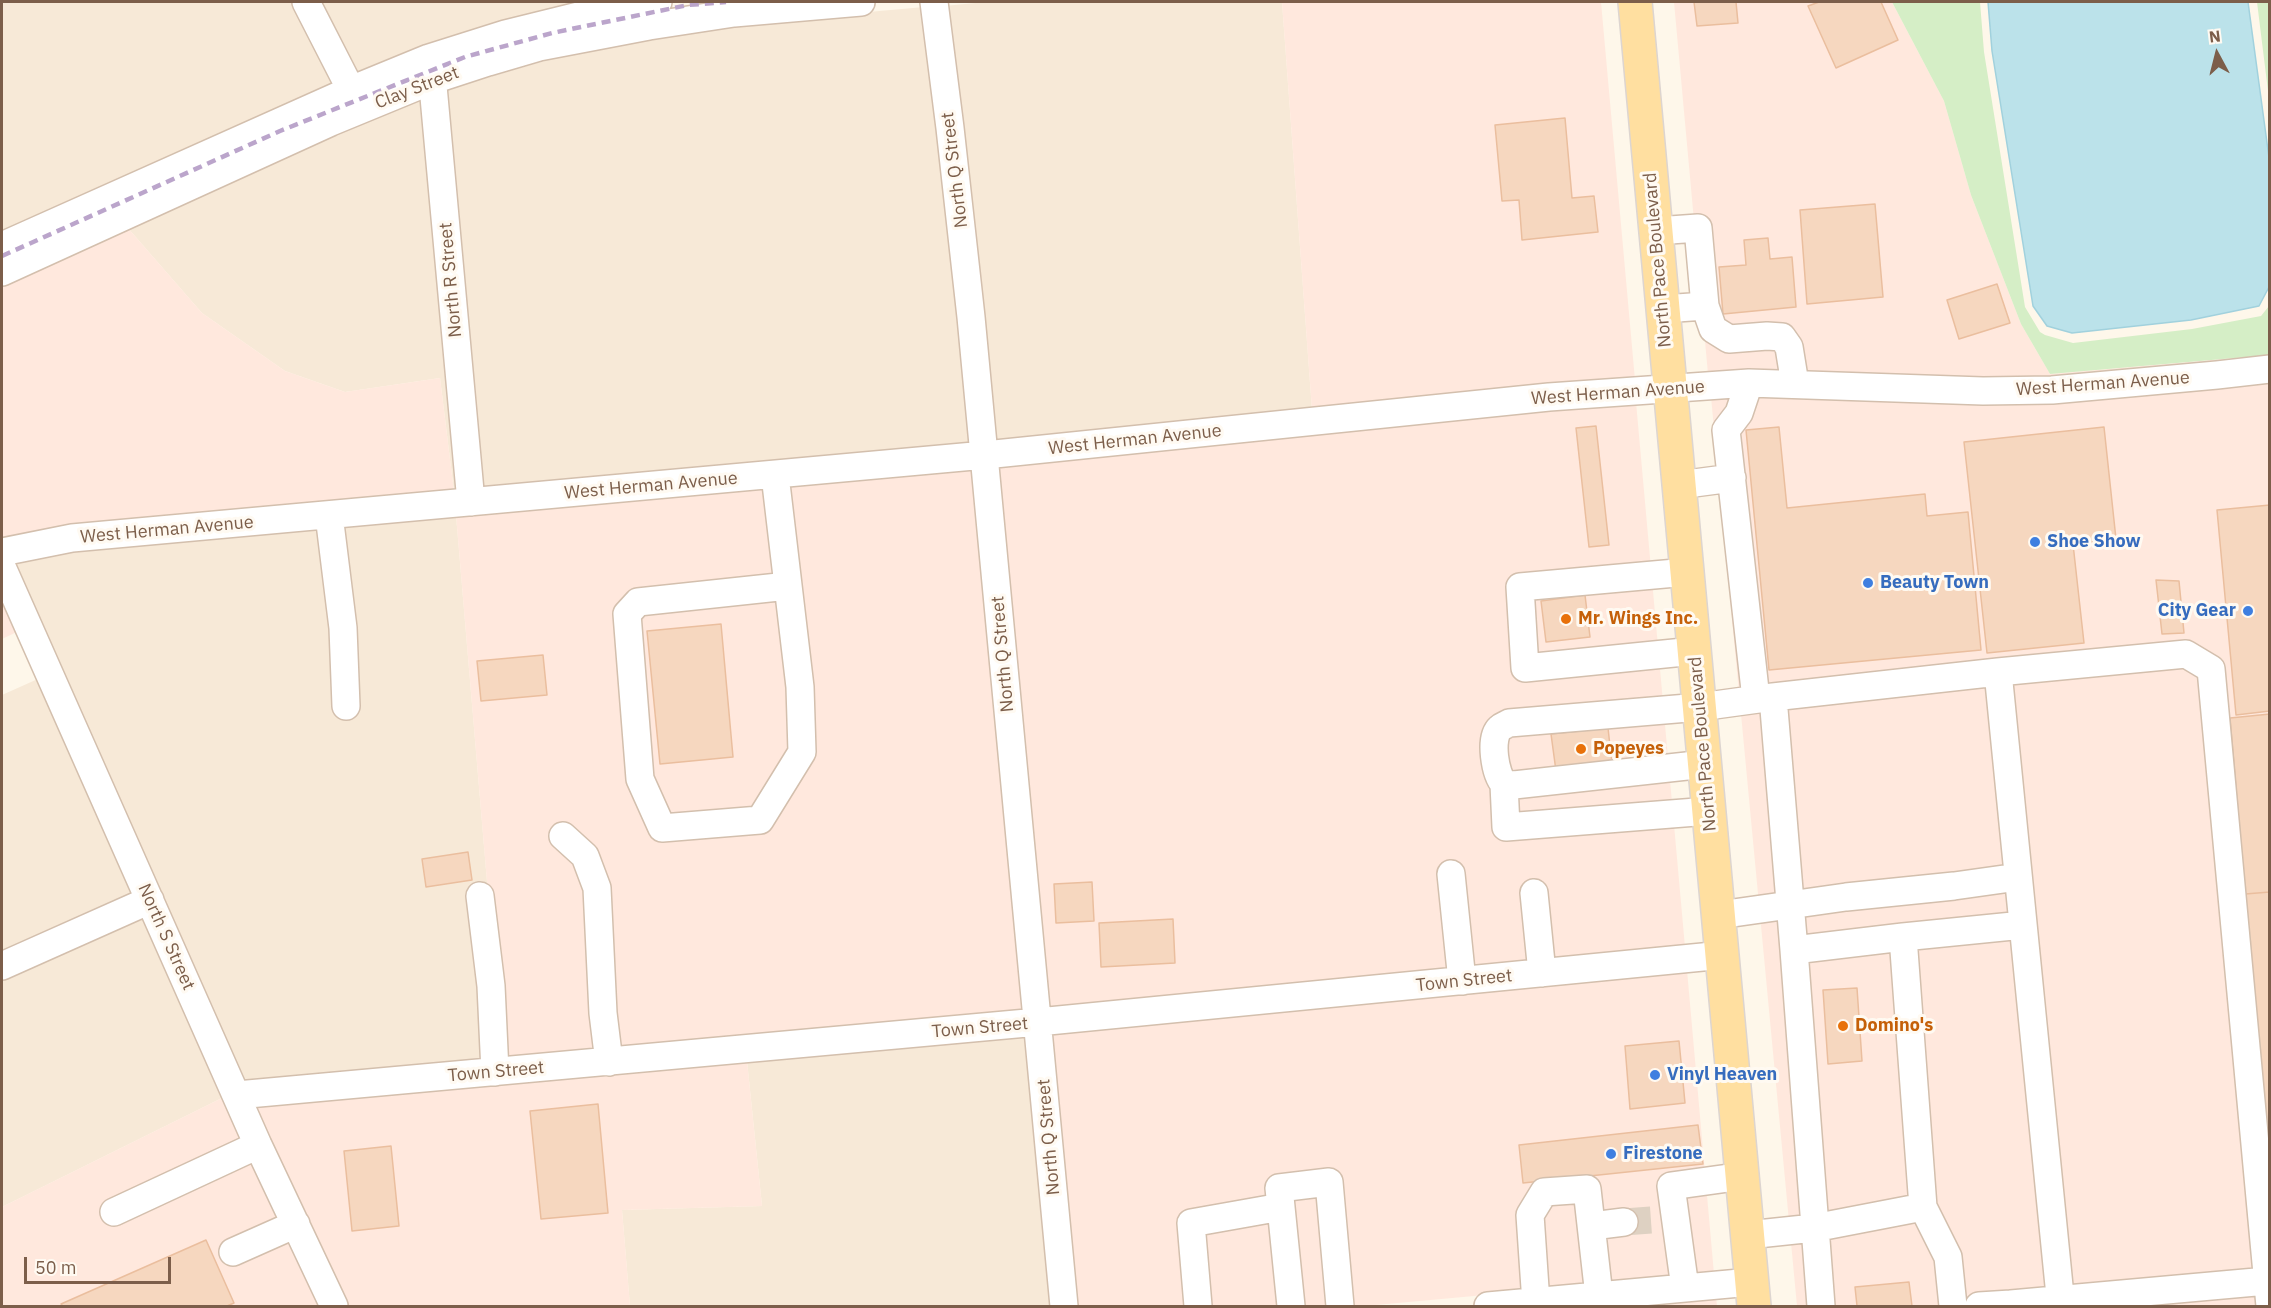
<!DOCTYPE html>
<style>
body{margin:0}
#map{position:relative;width:2271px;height:1308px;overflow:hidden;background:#fef7ea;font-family:"IBM Plex Sans",sans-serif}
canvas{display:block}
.frame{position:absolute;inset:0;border:3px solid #7c5e4a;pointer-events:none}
.north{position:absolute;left:2187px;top:24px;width:60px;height:60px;-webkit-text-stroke:4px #fffaf2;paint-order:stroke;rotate:353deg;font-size:16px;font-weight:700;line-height:24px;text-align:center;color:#7c5e4a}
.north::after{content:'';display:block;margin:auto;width:21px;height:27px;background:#7c5e4a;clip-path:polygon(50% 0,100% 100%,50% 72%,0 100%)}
.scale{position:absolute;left:24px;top:1257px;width:147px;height:27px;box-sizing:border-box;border:3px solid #7c5e4a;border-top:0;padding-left:8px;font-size:18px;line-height:21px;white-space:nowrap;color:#7c5e4a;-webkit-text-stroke:4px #fffaf2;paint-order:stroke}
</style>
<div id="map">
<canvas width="2271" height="1308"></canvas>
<div class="frame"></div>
<div class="north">N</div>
<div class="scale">50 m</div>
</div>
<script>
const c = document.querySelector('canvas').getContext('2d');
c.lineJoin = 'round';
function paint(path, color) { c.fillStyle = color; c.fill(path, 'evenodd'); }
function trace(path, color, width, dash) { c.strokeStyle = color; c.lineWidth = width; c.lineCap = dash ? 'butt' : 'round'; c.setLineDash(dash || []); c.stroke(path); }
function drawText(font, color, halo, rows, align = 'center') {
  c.font = font + ' "IBM Plex Sans",sans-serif'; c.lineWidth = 6; c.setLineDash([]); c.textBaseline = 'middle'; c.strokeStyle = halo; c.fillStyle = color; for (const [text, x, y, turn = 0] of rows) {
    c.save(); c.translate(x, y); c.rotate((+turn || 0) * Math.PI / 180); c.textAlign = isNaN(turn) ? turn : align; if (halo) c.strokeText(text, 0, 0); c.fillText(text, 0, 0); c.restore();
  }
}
const residential = new Path2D(`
 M2,2H295L337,84L2,234Z
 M318,2H594L356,76Z
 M986,2H1282L1312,410L994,443L944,6Z
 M924,7L974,445L479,490L444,90L572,53L735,24Z
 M425,97L460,492H454L440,378L345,392L285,371L202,313L127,227L335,133Z
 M456,515L502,1059L243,1084L10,562L43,554Z
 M40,678L226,1096L2,1207V695Z
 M1030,1035L1054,1306H630L622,1210L762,1206L747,1061Z`);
const commercial = new Path2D(`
 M1282,2H1601L1635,380L1312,410Z
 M1674,2H1892L1944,101L1971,195L2021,324L2050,374L2269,355V357L2052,379L1708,374Z
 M127,227L202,313L285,371L345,392L440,378L454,492L2,537V284Z
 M2269,380V1306H1797L1711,397Z
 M1636,402L1685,947L1047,1010L996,466L1550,408Z
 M976,468L1027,1012L502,1059L456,515Z
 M2,591L19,631L2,639Z
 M1687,970L1714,1274L1365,1306H1074L1049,1033Z
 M747,1061L762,1206L622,1210L630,1306H345L253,1105Z
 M226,1096L323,1306H2V1207Z
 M1716,1297L1717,1306H1614Z`);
const green = new Path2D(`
 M1892,2H1980L1984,52L2025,307L2040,332L2045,335L2073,343L2192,329L2261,316L2269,306V355L2050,374L2021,324L1971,195L1944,101Z
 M2257,2H2269V99Z`);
const water = new Path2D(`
 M1988,2H2248L2270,165L2269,287L2259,306L2191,320L2072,333L2047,326L2033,306L1992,51Z`);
const building = new Path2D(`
 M1694,2H1736L1738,23L1697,26Z
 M1819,2H1881L1898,40L1836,68L1808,6Z
 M1565,118L1572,198L1594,196L1598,232L1522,240L1519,200L1502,201L1495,125Z
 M1875,204L1883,297L1807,304L1800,210Z
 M1768,238L1770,259L1792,257L1796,307L1723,314L1719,267L1746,265L1744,240Z
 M1997,284L2010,323L1959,339L1947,300Z
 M1596,426L1609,545L1589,547L1576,428Z
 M1779,427L1787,508L1925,494L1927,516L1968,512L1981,650L1769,670L1746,430Z
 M2104,427L2116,539L2073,544L2084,643L1987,653L1964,442Z
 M2270,505V711L2236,715L2217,510Z
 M2156,580L2179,581L2184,633L2162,634Z
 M1585,595L1590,637L1546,642L1541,601Z
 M721,624L733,757L660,764L647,631Z
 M543,655L547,695L481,701L477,661Z
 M2270,714V892L2245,894L2230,718Z
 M1608,728L1612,764L1556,771L1551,734Z
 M468,852L472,880L426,887L422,859Z
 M1092,882L1094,921L1056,923L1054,884Z
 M2270,892V1161L2245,894Z
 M1173,919L1175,963L1101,967L1099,923Z
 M1857,988L1862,1061L1828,1064L1823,990Z
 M1679,1041L1685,1103L1630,1109L1625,1046Z
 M598,1104L608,1213L541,1219L530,1111Z
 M1698,1125L1703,1164L1523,1183L1519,1145Z
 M391,1146L399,1226L352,1231L344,1151Z
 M206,1240L234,1303L227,1306H63L61,1304Z
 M1909,1282L1912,1306H1857L1855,1287Z`);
const minorTunnel = new Path2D(`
 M1624,1222L1652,1220`);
const minor = new Path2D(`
 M306,2L351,90
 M934,2L950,128L971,317L1064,1306
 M431,64L471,502
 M1656,231L1698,228L1705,306L1663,309
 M2,246L351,90L429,58L505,34L582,15L658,2
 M2,272L331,122L433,80L488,62L539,47L649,26L734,13L861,2
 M1705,306L1713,329L1729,339L1767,336L1782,337L1789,347L1795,384
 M1749,383L1739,413L1726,430L1756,699
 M775,475L800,687L802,752L760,820L662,828L640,779L627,614L638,602L788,586
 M1679,485L1732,478
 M329,515L343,628L346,706
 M2,552L72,538L985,455L1549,397L1749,383L1983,391L2052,390L2217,375L2270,369
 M2,567L258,1145L334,1306
 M1687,572L1520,587L1525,668L1694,651
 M1998,672L2061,1306
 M1705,764L1514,785L1504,784C1495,774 1489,738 1500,728C1502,726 1506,725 1509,723L1700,707L1773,697
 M1504,784L1506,827L1709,811
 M563,836L585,856L597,888L603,1013L609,1062
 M1451,874L1462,981
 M1534,893L1542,973
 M480,896L491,986L495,1072
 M1719,915L1846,897L1954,886L2018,877
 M1903,937L2023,925
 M1794,950L1821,1306
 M2,966L150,900
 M237,1095L1038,1022L1723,955
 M1281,1207L1291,1306
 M114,1212L258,1145
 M1592,1226L1624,1222
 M1748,1235L1814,1228L1923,1207
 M233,1252L296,1224
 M1685,1288L1671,1186L1743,1176
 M1536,1303L1530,1215L1544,1192L1587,1189L1599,1296
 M2011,1304L2267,1281
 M1198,1306L1191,1223L1281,1207L1279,1188L1329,1182L1340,1306
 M1488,1306L1751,1282
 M1953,1306L1948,1257L1923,1207L1903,937L1794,950L1773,697L1998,672L2186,654L2211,669L2270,1306
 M1979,1306L2011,1304V1306`);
const major = new Path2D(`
 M1635,2L1754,1306`);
const rail = new Path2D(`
 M2,256L280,131L465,57L552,33L688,5L726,2`);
const markers = [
 [2035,542,6,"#3f7fe0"],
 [1868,583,6,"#3f7fe0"],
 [2248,611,6,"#3f7fe0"],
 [1566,619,6,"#e8710a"],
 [1581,749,6,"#e8710a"],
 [1843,1026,6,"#e8710a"],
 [1655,1075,6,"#3f7fe0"],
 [1611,1154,6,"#3f7fe0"]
];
const streetNames = [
 ["Clay Street",417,88,-21],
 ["North Q Street",955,170,-97],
 ["North Pace Boulevard",1658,260,-95],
 ["North R Street",451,280,-95],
 ["West Herman Avenue",2103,384,-4],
 ["West Herman Avenue",1618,393,-4],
 ["West Herman Avenue",1135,440,-6],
 ["West Herman Avenue",651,486,-5],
 ["West Herman Avenue",167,530,-5],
 ["North Q Street",1003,654,-95],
 ["North Pace Boulevard",1703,744,-95],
 ["North S Street",166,937,66],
 ["Town Street",1464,981,-6],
 ["Town Street",980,1028,-5],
 ["Town Street",496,1072,-5],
 ["North Q Street",1049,1137,-95]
];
const shopNames = [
 ["Shoe Show",2047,542],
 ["Beauty Town",1880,583],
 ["City Gear",2236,611,"right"],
 ["Vinyl Heaven",1667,1075],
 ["Firestone",1623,1154]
];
const foodNames = [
 ["Mr. Wings Inc.",1578,619],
 ["Popeyes",1593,749],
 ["Domino's",1855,1026]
];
paint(residential, '#f7e9d7');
paint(commercial, '#ffe8dd');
paint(green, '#d5eec6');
paint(water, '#bbe2ea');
trace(water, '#a1d1dd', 1.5);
paint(building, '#f6d7bf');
trace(building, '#eabe9e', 1.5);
trace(minorTunnel, '#ded1c2', 27, [27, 14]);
trace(minor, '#d3bfad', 30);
trace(major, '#ddd5d0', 36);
trace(minor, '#fff', 27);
trace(major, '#ffdfa0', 33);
trace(rail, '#bba5cb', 4.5, [9, 6]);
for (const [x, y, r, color] of markers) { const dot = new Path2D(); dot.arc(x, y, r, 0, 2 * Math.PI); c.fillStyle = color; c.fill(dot); trace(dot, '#fffaf2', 2); }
drawText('18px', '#7c5e4a', '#fffaf2', streetNames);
drawText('bold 18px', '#366cbe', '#fffaf2', shopNames, 'left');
drawText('bold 18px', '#c56008', '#fffaf2', foodNames, 'left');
</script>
